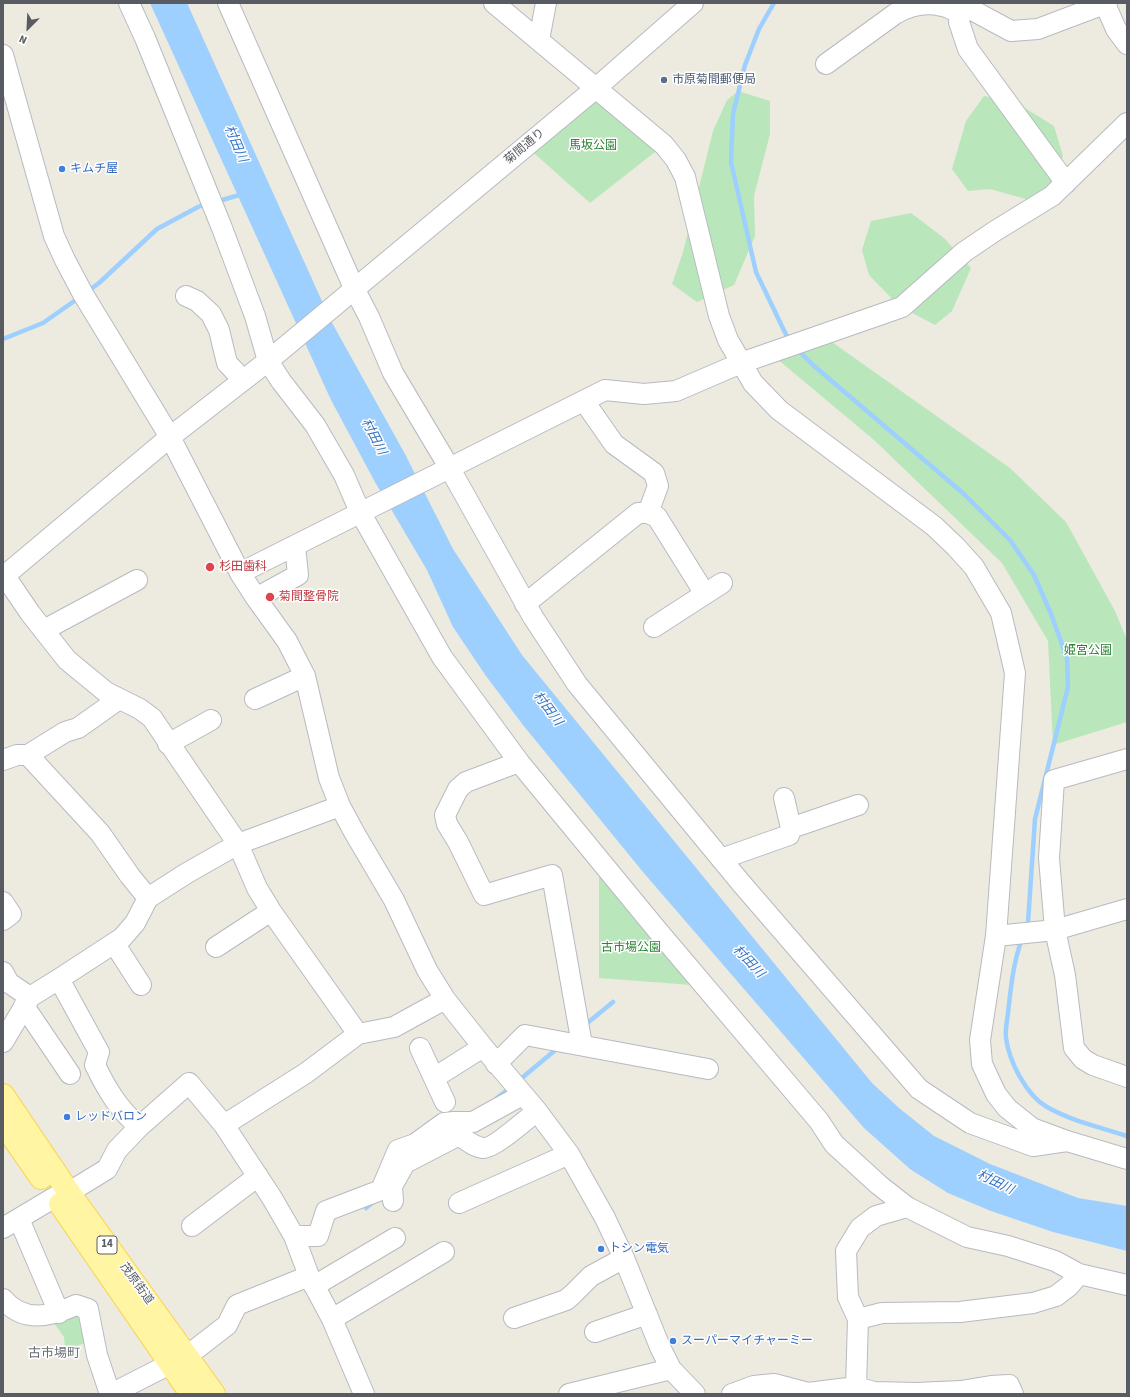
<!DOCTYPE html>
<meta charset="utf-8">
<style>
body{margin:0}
#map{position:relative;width:1130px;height:1397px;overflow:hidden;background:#edeadf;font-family:"Source Sans 3",sans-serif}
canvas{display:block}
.frame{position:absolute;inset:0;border:4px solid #585c62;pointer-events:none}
.north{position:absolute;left:8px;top:8px;width:40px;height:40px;-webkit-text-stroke:3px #fff;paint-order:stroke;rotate:204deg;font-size:11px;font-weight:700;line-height:16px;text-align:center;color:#585c62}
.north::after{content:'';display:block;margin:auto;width:14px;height:18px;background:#585c62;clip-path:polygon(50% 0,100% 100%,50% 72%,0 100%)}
</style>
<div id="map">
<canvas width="1130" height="1397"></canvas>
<div class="frame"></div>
<div class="north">N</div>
</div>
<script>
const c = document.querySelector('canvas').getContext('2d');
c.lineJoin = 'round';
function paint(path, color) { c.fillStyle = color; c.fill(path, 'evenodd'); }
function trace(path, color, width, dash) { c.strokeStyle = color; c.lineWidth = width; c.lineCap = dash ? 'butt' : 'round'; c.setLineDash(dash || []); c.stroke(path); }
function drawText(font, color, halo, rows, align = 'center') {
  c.font = font + ' "Source Sans 3","Noto Sans JP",sans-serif'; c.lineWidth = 3; c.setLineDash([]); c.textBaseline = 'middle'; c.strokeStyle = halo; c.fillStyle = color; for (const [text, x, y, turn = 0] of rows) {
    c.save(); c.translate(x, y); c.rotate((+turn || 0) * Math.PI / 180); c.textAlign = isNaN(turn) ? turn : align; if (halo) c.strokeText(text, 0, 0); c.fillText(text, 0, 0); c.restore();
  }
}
const green = new Path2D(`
 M596,88L664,145L590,203L526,146Z
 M738,91L770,101V134L754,196L755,236L734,285L697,302L672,284L683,252L713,131L727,100Z
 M984,96L1017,103L1054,126L1063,156L1047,192L1036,202L990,189L968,191L952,169L966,121Z
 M911,213L944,238L971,268L952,311L935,325L899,306L869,275L862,250L871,221Z
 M822,335L1010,468L1066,522L1115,611L1127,640V722L1053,745L1048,641L1002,563L874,440L770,353Z
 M599,860L705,986L599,978Z
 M75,1313L82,1316L88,1343L65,1348L64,1337L51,1319Z`);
const water = new Path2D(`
 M150,3H187L331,321L405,454L453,549L522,655L872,1083L899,1108L934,1136L990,1164L1078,1198L1127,1206V1251L1053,1232L991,1211L948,1193L910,1169L864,1128L643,872L523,725L486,676L453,627L427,570L375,482L331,400Z`);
const stream = new Path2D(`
 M774,3L759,29L745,65L733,114L731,162L756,272L789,341
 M215,202L243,194
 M88,291L99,283L157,229L198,207L206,204
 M3,339L43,323L80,297
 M797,349L813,365L964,494L1010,540L1034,575L1051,614L1067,658L1068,687L1035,819L1028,922L1026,928
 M1022,939C1013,963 1011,987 1008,1013C1007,1021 1005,1030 1006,1038C1009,1061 1026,1095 1047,1107C1071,1121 1100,1127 1127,1136
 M585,1025L613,1002
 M517,1082L559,1047
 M497,1098L510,1088
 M366,1208L373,1202`);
const minor = new Path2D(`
 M129,3L145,38L222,228L255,316L268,361L281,381L315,425L344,475L360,512L442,657L519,762L658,931L819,1121L834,1144L879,1185L907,1207L967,1237L1008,1246L1055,1261L1079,1274L1127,1285
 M228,3L354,288L369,317L393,373L449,467L533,617L577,684L741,883L919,1089L970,1123L1033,1146L1067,1141
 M494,3L664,145L676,160L685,177L719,316L728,340L753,383L779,410L934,526L956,547L974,567L1001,613L1015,673L996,936L980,1040L982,1064L996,1094L1007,1108L1032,1128L1067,1141L1127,1159
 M959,3L1011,31L1038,29L1107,3
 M962,4L959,22L968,49L1066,183
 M1105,4L1116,29L1127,44
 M539,40L546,3
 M3,55L54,236L65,260L83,294L170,437L240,573L256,598L287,641L305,676L329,778L340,806L354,832L394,900L427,970L445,999L483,1047L537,1111L569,1154L605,1218L624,1258L660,1347L671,1369L695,1394
 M826,64L895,14C909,6 926,2 942,6C948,7 954,11 960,13
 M186,296L197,301L211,314L219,330L227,363L243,380
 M584,401L614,444L654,473L658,486L648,513
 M3,573L30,613L67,660L106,692L140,709L152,718L238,844L257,888L271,911L358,1034
 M240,573L605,390L644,394L676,391L741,363L902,307L964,252L995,231L1052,196L1127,123
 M3,577L170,437L268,361L596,88L693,3
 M256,598L298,575L295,546
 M525,604L638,513H648L657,517L705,594
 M654,627L722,583
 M44,630L137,580
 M255,699L305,676
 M168,744L211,720
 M28,755L100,833L130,876L148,898
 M1127,759L1054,780L1049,858L1055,930L1065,975L1074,1048L1083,1059L1093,1065L1127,1077
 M3,760L17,755H28L65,732L78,728L119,699
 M519,762L466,782L458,789L445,815L447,824L458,842L484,895L552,875L582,1045
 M791,828L858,805
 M721,859L789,835L791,828L784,798
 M3,902L11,914L3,920
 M996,936L1055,930L1127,909
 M114,943L141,985
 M216,947L271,911
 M3,972L9,983L30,997
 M59,979L99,1052L95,1065C107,1090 118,1108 139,1127L189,1083L224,1125L272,1198L294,1236L309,1276L332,1319L364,1394
 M24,1006L70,1074
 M3,1042L30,997L59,979L122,938L135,923L148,898L187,873L238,844L340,806
 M420,1048L445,1102
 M496,1064L525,1035L708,1069
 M434,1078L483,1047
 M224,1125L306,1073L358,1034L394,1027L445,999
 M393,1201L392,1186L405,1163L459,1135C466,1140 474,1147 483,1148C493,1149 527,1119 537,1111
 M459,1203L569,1154
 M19,1219L59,1313
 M192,1226L258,1176
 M3,1228L55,1197L70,1194L76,1188L107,1169L117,1150L139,1127
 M294,1236H318L326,1211L381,1190L398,1150L415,1144L444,1123L454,1122H473L522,1095
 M314,1286L395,1238
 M3,1299C23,1323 50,1317 76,1305L88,1309L97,1355L110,1394
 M514,1318L566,1300L572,1295L591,1276L624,1258
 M332,1319L444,1252
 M858,1319L882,1313L960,1312L1033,1303L1056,1296L1069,1286L1079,1274
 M595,1332L647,1314
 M187,1356L227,1325L237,1305L309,1276
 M856,1387L858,1319L848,1297L846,1251L860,1228L876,1216L907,1207
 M111,1394L170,1364
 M569,1394L671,1369
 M732,1394L754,1386L774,1384L808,1393L856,1387L874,1392L916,1393L961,1391L991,1386L1009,1385L1013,1394`);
const major = new Path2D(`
 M3,1095L70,1194L214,1394
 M3,1123L41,1178
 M60,1204L191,1394`);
const markers = [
 [664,80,4,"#5c6f8a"],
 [62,169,4,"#3f7fe0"],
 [210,567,5,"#e0444e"],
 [270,597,5,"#e0444e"],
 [67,1117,4,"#3f7fe0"],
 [601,1249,4,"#3f7fe0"],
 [673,1341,4,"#3f7fe0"]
];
const shields = [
 [107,1245,20]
];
const shieldNames = [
 ["14",107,1245]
];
const serviceNames = [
 ["市原菊間郵便局",672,80]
];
const parkNames = [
 ["馬坂公園",593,146],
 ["姫宮公園",1088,651],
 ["古市場公園",631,948]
];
const streetNames = [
 ["菊間通り",525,147,-40],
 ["茂原街道",136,1284,54]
];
const shopNames = [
 ["キムチ屋",70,169],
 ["レッドバロン",75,1117],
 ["トシン電気",609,1249],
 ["スーパーマイチャーミー",681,1341]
];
const healthNames = [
 ["杉田歯科",219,567],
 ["菊間整骨院",279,597]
];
const waterNames = [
 ["村田川",235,144,67],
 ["村田川",373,437,63],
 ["村田川",547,709,53],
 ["村田川",748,962,47],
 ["村田川",995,1183,26]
];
const neighbourhoodNames = [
 ["古市場町",54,1354]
];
paint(green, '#b9e7bb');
paint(water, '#9dcfff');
trace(stream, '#9dcfff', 4.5);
trace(minor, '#b7bac0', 22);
trace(major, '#fbd24a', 24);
trace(minor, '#fff', 20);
trace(major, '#fff5a2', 22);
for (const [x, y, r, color] of markers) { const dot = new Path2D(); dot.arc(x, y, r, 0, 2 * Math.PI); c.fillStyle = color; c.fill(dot); trace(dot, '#fff', 1.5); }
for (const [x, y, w] of shields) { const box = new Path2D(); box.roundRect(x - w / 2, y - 9, w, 18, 3); c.fillStyle = '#fff'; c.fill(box); trace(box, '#585c62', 1); }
drawText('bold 11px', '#585c62', null, shieldNames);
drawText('12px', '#4e5e75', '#fff', serviceNames, 'left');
drawText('12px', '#2e8436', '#fff', parkNames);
drawText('12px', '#585c62', '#fff', streetNames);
drawText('12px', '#366cbe', '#fff', shopNames, 'left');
drawText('12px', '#be3a42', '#fff', healthNames, 'left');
drawText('italic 13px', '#3673c1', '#fff', waterNames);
drawText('13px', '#696e74', '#fff', neighbourhoodNames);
</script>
